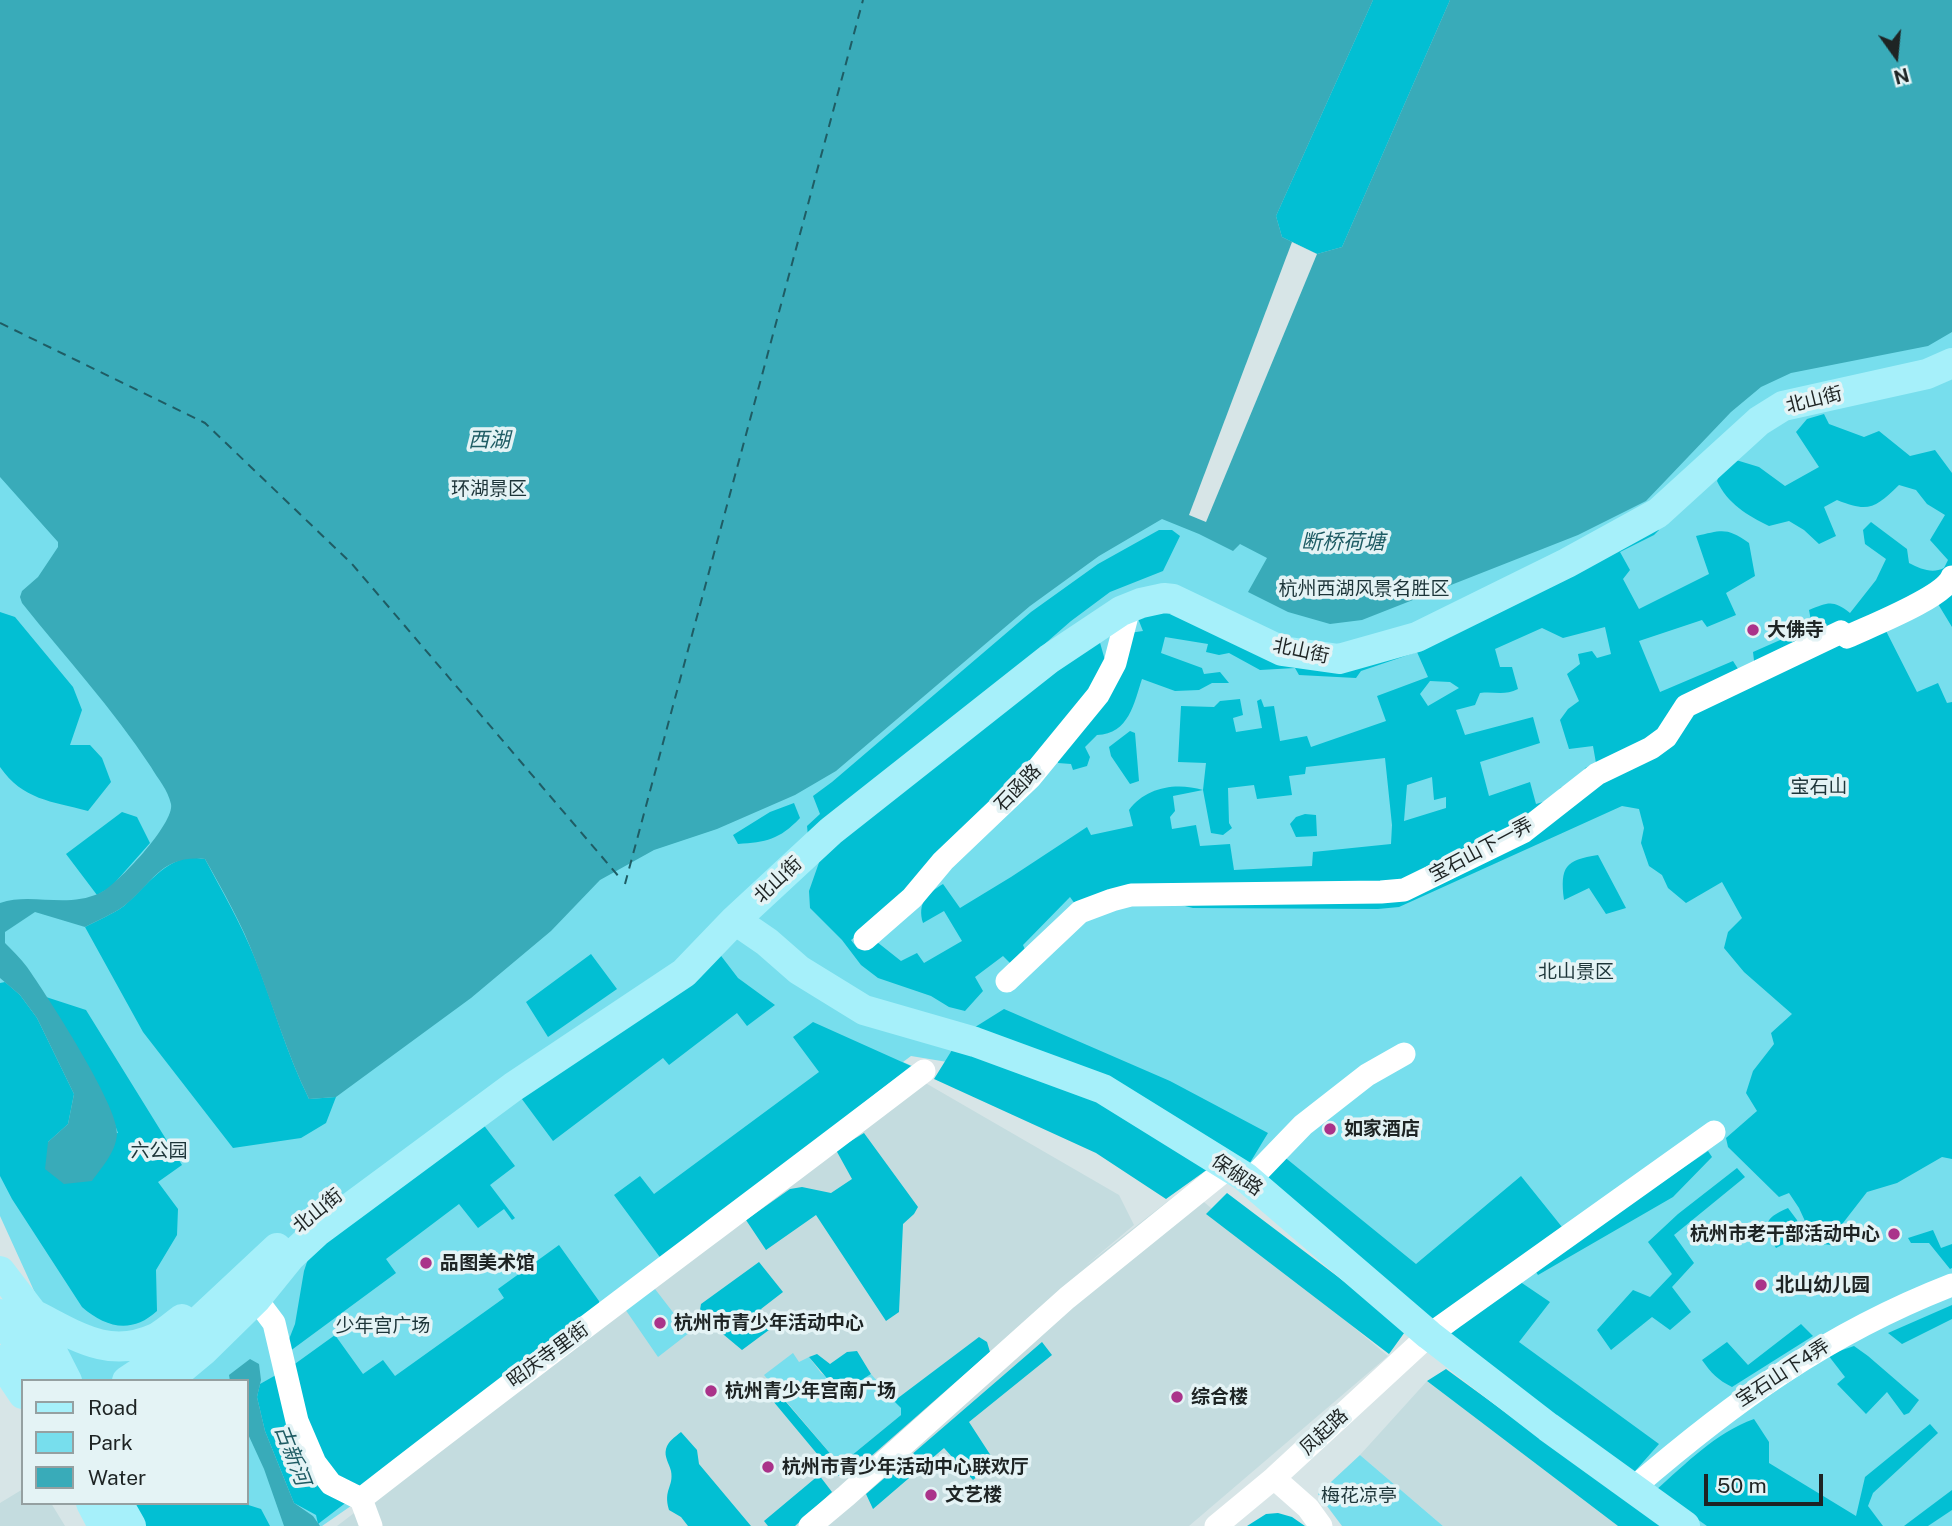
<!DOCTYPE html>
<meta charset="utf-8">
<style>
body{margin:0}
#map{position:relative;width:1952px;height:1526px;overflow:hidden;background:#d7e5e7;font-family:"Public Sans",sans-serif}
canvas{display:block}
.legend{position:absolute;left:21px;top:1379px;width:228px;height:126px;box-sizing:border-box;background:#e4f3f5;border:2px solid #95a0a1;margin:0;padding:9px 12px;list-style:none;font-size:21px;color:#1e2424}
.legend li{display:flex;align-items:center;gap:14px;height:35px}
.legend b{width:35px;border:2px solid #95a0a1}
.north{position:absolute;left:1861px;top:21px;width:70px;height:70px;-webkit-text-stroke:5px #e4f3f5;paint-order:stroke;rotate:165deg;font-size:19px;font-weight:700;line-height:28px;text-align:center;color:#1e2424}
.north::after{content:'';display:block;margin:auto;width:24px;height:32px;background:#1e2424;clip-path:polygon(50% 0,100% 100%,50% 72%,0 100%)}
.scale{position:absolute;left:1704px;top:1474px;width:119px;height:32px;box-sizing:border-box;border:4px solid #1e2424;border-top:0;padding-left:9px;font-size:21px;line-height:24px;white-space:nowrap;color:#1e2424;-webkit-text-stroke:5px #e4f3f5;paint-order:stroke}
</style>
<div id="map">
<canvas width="1952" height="1526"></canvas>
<ul class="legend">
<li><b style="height:9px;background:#a6f0fa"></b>Road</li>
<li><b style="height:19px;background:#77deed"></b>Park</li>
<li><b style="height:19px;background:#39abb9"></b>Water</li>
</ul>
<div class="north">N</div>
<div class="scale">50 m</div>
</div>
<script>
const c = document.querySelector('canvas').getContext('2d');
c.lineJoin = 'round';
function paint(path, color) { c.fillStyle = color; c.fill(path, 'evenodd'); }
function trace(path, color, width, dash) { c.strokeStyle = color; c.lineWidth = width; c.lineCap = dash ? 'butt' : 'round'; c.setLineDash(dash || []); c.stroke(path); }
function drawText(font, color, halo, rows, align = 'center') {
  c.font = font + ' "Public Sans","Noto Sans SC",sans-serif'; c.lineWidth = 7; c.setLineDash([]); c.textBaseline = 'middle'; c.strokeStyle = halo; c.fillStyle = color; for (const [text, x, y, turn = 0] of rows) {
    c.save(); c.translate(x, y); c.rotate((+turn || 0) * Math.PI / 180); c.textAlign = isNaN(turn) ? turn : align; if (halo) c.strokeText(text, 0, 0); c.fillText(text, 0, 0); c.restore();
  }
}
const built = new Path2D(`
 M922,1081L1119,1195L1134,1225L1085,1266L1186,1187L1388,1356L1189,1526H337Z
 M1427,1381L1618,1526H1443L1360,1455Z
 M23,1489V1503H51L65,1526H0V1503Z`);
const green = new Path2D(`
 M0,0H1952V1526H1669L1261,1203L1173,1151L1008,1072L911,1056L903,1062L924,1071L361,1499L322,1526H146L134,1503H247V1381H82L46,1317L0,1216Z
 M655,1289L689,1333L658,1357L625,1309Z
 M793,1353L799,1362L809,1357L821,1373L846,1390L871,1374L901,1408V1415L840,1465L764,1375Z
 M1360,1455L1443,1526H1342L1318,1494Z`);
const forest = new Path2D(`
 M1373,0H1450L1342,247L1317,254L1282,237L1276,216Z
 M1824,414L1829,424L1864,437L1879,431L1910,456L1935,450L1952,473V627L1935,599L1883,625L1917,692L1938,683L1947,703L1952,702V1159L1942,1157L1897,1183L1867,1192L1843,1223L1831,1245L1815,1243L1799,1208L1789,1193L1779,1197L1728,1147L1726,1138L1757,1111L1746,1093L1753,1071L1774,1044L1771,1033L1792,1014L1744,972L1724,948L1728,932L1742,918L1722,882L1686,903L1668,888L1662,875L1649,866L1641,843L1644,828L1639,809L1622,806L1399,907L1378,909L1193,908L1165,901L1075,904L1070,897L1023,945L1026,952L1011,964L1003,956L975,977L983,991L965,1011L949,1007L931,996L878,978L861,965L842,940L810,908L809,891L822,854L890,799L1099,639L1106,664L1089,696L1033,764L870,926L851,940L858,949L877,942L901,961L917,953L924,963L962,941L944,911L923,923C917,903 927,894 943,884L960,908L1011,877L1087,827L1091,835L1133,826L1129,810C1146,787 1176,782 1203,790L1206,763L1178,762L1181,706L1214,707L1220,701L1240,699L1243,715L1233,718L1236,732L1262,728L1257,701L1261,699L1264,707L1274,706L1280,741L1307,736L1311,747L1386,721L1377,696L1428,677L1417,652L1361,671L1356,678L1299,675L1295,668L1260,670L1229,653L1219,655L1206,652L1208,644L1165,637L1161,653L1202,668L1204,674L1220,672L1229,683H1212L1199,690L1175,691L1142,679C1134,703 1129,734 1097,735L1085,747L1090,757L1087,766L1073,770L1071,764L1058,763L1056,756L1129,633L1143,631L1137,616L1141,603L1333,665L1648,514L1659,530L1654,535L1620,552L1630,570L1623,579L1639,609L1709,574L1696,536C1722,530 1727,527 1749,543L1755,576L1726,593L1736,615L1707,627L1702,620L1639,641L1660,692L1733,661L1740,672L1755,669L1753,652L1812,626L1809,610C1829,602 1833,600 1850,613L1876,580L1886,559L1865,544L1863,530L1871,522L1907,549L1909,563C1921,569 1932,574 1944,568L1948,560L1930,540L1945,515L1927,504L1916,490L1899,485C1875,508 1869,513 1837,500L1824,507L1836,536L1819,544L1804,530L1789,521L1769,526C1748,516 1727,503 1717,481L1721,471L1736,460L1759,467L1785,486L1819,467L1796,432L1807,419ZM1605,627L1611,654L1597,658L1592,651L1578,654L1580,664L1567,674L1579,701L1568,709L1560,720L1569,749L1593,746L1596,763L1585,768L1582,779L1560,788L1557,798L1536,804L1530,782L1489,796L1480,762L1540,743L1533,717L1465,735L1456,710L1475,705L1480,693C1494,691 1504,696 1518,689L1512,667H1500L1495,649L1542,628L1563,638ZM1430,681L1450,682L1459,688L1428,706L1420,694ZM1385,758L1392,825L1391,844L1313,852L1312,866L1234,870L1230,844L1200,846L1196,825L1172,829L1170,817L1175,811L1173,796L1203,790L1211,833L1223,835L1232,828L1229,823L1228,788L1254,785L1257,799L1292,795L1289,776L1305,774L1306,767ZM1432,777L1434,800L1446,797V808L1404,821L1407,785Z
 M1159,530H1172L1180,536L1163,571L1110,592L1071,621L969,710L808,836L807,826L820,814L813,796L832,782L1031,612L1098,564Z
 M0,612L15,617L73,687L82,710L70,745H90L102,758L111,782L88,811C51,801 23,800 0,767Z
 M1130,731L1135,733L1139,781L1130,784L1111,756L1109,747Z
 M794,803L800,818C779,840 766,842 738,844L733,835L770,812Z
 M122,812L137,817L150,843L111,887L97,895L66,854Z
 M1305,814L1316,815L1317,836L1296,837L1290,824L1296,817Z
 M1598,855L1626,908L1606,914L1589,888L1564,900C1560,867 1565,860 1598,855Z
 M189,857L205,859C222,891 240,922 254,956C273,1003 286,1053 309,1099L336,1097L326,1123L301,1138L233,1148L143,1032L85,927C98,920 113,914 124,906C145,888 160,864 189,857Z
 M712,944L738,978L775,1005L747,1026L737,1013L669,1065L663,1058L553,1141L513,1087Z
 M591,954L617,989L548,1037L526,1002Z
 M5,982L20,995L37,1018L74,1094L68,1124L48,1142L118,1133C101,1083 74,1041 46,997L86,1010L182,1165L158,1182L178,1209L177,1235L156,1270L157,1311C132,1334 106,1328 82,1307L12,1199L0,1176V983Z
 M1004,1009L1170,1081L1268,1133L1248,1166L972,1029Z
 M813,1022L911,1066L662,1260L614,1195L640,1176L654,1194L819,1072L793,1037Z
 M952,1050L1069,1085L1208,1169L1166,1199L1096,1153L934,1079Z
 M476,1115L515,1166L490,1185L515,1218L512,1220L504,1209L478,1228L459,1204L386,1259L396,1273L282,1357L295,1324L304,1271L317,1232Z
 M864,1133L918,1207L914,1214L903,1224L899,1312L886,1321L816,1215L766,1250L746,1220L790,1189L802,1187L831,1193L852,1179L836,1150Z
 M1708,1151L1712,1157L1673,1197L1538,1275L1534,1269Z
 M1282,1155L1416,1264L1521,1176L1562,1227L1432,1324L1262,1180Z
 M1737,1168L1745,1177L1674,1235L1694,1263L1672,1287L1691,1312L1670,1330L1652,1317L1611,1350L1597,1330L1633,1290L1650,1297L1672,1274L1648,1242L1678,1214Z
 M1227,1193L1407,1329L1389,1354L1206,1214Z
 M1788,1208L1797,1220L1801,1235L1776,1248C1763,1226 1762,1219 1788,1208Z
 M1933,1230L1941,1248L1952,1244V1268L1950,1269L1929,1243H1911L1908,1238Z
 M559,1245L599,1301L600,1308L318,1524L316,1515L294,1503L265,1431L257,1397L260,1384L292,1366L335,1335L363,1374L383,1360L395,1376L504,1298L498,1289Z
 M759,1262L783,1292L761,1309L773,1327L742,1350L706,1320L700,1310L701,1304Z
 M1516,1279L1550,1302L1519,1342L1659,1444L1629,1478L1446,1338Z
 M1952,1305V1319L1902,1344L1888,1333Z
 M1801,1324L1813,1336L1732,1387C1718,1380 1711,1373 1702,1360L1727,1342L1748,1365Z
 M979,1337L987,1342L990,1352L852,1473L842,1477L833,1473L773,1401L780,1395L840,1465L901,1415V1408L894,1401Z
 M1042,1342L1052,1355L969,1422L995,1462L973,1480L944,1448L873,1509L866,1494Z
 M1854,1346L1868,1356L1919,1400L1909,1413L1904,1415L1887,1392L1866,1414L1837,1384L1845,1377L1828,1355Z
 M857,1351L871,1374L846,1390L831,1383L809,1357L817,1354L830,1364L847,1352Z
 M1446,1369L1661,1526H1618L1427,1381Z
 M1754,1419L1769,1442V1463L1856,1516L1865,1477L1930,1424L1938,1433L1873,1493L1868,1506L1883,1526H1707L1656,1490C1687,1463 1715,1433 1754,1419Z
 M681,1432L697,1450L699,1464L751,1526H688L681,1517L669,1510C663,1489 674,1487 671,1471C669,1463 664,1457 666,1449C668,1441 675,1437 681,1432Z
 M819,1475L832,1492L795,1526H768L764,1521Z
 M1952,1490V1510L1928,1526H1904Z
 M134,1503H242L261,1509L270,1526H146Z
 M1278,1513L1292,1517L1305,1526H1247L1266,1514Z`);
const water = new Path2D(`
 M0,0H1373L1276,216L1282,237L1317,254L1342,247L1450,0H1952V332L1928,346L1791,373L1761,387L1731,412L1646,501L1578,535L1362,620L1330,624L1288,612L1248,592L1267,558L1240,544L1233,551L1199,534L1162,519L1099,556L1030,606L836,771L795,795L717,829L654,850L600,880L551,931L471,998L336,1097L309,1099C287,1054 273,1006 255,959C242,924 223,891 205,859C161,855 154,882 124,906C113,914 98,920 85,927L35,912L5,932V943C13,951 21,959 27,967C46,994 119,1106 117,1134C116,1152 102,1167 92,1181L64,1184L45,1169L48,1142L68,1124L74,1094L37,1018L20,995L0,978V903C32,892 65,909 100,893C117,885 175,823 171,804C168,790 158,779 151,767C113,709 65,657 22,603L20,597L22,591L38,577L58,547V542L0,477Z
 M250,1359L259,1364L261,1380L257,1397L265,1431L294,1503L313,1516L320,1526H284L264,1469L247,1432V1381H230L229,1375Z`);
const pier = new Path2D(`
 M1292,242L1317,254L1206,522L1189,515Z`);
const ferry = new Path2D(`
 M0,323L205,423L352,564L620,878
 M625,884L863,0`);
const minor = new Path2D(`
 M865,939L912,898L943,861L1030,778L1098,695L1115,663L1127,616L1121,611
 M1007,981L1080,912L1112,900L1131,895L1381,892L1404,890L1523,832L1597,774L1651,748L1666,737L1686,706L1841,632L1847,637C1870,626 1943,598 1952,577
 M1249,1181L1303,1125L1367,1075L1404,1054
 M256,1299L274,1323L297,1421L315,1463L331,1484L361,1499C547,1354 737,1214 924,1071
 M1274,1478L1308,1508L1321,1526
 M1632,1489C1733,1402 1826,1334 1952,1285
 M361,1499L371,1526
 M810,1526L846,1496L1067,1298L1229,1167
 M1216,1526L1274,1478L1429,1335L1714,1132`);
const major = new Path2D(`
 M735,920L767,942L799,970L864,1010L975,1042L1103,1089L1245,1177L1429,1335L1548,1427L1685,1526
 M0,1271L33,1314L67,1381
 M0,1314L40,1381
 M33,1314C75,1335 108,1360 156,1338C165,1333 174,1325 182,1319
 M0,1360L23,1394
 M127,1381L154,1363L277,1248
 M167,1381L203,1351L256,1299L290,1257L317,1232L513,1087L684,973L735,920L831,831L1049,659L1121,611L1141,603L1164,598L1173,599L1282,651L1339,659L1417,637L1567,563L1658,513L1759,421L1783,406L1927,374L1952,363
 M91,1503L103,1526
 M118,1503L131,1526`);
const markers = [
 [1753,630,7,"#aa338a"],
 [1330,1129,7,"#aa338a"],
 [1894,1234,7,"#aa338a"],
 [426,1263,7,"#aa338a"],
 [1761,1285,7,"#aa338a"],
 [660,1323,7,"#aa338a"],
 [711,1391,7,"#aa338a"],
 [1177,1397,7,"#aa338a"],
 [768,1467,7,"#aa338a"],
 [931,1495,7,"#aa338a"]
];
const streetNames = [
 ["北山街",1814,400,-14],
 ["北山街",1301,651,12],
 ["石函路",1018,788,-46],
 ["宝石山下一弄",1481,850,-28],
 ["北山街",778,880,-43],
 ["保俶路",1237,1175,35],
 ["北山街",318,1211,-39],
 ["昭庆寺里街",548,1355,-36],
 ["宝石山下4弄",1783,1373,-33],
 ["凤起路",1324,1432,-43]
];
const parkNames = [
 ["环湖景区",489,489],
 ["杭州西湖风景名胜区",1364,589],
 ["宝石山",1819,787],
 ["北山景区",1576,972],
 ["六公园",159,1151],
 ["少年宫广场",383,1326],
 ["梅花凉亭",1359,1496]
];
const poiNames = [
 ["大佛寺",1767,630],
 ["如家酒店",1344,1129],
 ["杭州市老干部活动中心",1880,1234,"right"],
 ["品图美术馆",440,1263],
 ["北山幼儿园",1775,1285],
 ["杭州市青少年活动中心",674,1323],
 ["杭州青少年宫南广场",725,1391],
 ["综合楼",1191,1397],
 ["杭州市青少年活动中心联欢厅",782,1467],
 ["文艺楼",945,1495]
];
const waterNames = [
 ["西湖",489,441],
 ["断桥荷塘",1343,543],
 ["古新河",292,1455,69]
];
paint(built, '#c4dcdf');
paint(green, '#77deed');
paint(forest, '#02bfd3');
paint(water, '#39abb9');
paint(pier, '#d7e5e7');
trace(ferry, '#1f5c64', 2, [9, 7]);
trace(minor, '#fff', 23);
trace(major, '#a6f0fa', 30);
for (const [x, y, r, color] of markers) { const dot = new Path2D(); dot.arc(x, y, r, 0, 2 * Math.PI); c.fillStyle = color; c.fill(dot); trace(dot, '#e4f3f5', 2.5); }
drawText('19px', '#1e2424', '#e4f3f5', streetNames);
drawText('19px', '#1d3539', '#e4f3f5', parkNames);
drawText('bold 19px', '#1e2424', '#e4f3f5', poiNames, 'left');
drawText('italic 21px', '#1f5c64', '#e4f3f5', waterNames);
</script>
